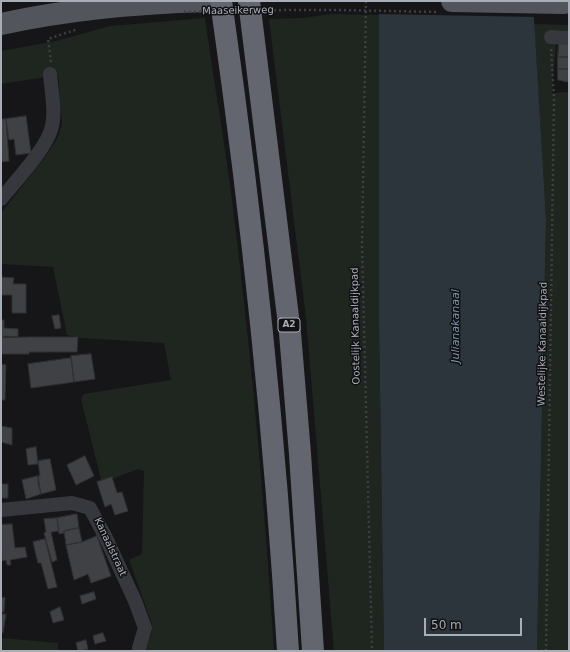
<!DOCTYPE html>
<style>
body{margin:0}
#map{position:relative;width:570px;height:652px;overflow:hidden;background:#161618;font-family:"DejaVu Sans",sans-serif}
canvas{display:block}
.frame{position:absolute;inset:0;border:2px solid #a8adb8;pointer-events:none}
.scale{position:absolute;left:424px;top:618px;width:98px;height:18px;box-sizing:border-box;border:2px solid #a8adb8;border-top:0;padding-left:5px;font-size:12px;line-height:14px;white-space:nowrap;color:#a8adb8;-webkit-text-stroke:3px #111113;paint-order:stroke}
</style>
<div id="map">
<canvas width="570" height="652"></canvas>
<div class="frame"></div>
<div class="scale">50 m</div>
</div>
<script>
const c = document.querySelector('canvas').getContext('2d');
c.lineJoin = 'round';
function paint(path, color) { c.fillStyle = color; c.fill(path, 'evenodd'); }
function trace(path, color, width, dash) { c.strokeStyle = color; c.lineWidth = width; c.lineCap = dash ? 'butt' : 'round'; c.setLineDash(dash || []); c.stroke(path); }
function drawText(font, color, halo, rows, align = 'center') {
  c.font = font + ' "DejaVu Sans",sans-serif'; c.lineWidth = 3; c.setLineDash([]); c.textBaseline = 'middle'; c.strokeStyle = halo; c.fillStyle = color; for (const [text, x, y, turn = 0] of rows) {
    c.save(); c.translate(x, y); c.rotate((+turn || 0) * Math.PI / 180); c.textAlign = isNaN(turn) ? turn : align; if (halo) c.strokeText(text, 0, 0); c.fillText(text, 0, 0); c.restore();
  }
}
const green = new Path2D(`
 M330,14L379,15V321L384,651H334L306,318L269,19L303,18Z
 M205,18C215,90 228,161 236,233C253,372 265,511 274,651H141V649C149,641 153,635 152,624L129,560L142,554L144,471L138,469L102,483L81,399L84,394L171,380L164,343L81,338L67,335L53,267L1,264V213L45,157L57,139L62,124L58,75L1,84V51L56,41L110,26Z
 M534,24L569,25V31L557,30L552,93L569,92V651H537L546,219Z
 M1,638L58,643V651H1Z`);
const water = new Path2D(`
 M379,1H533L546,219L537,651H384L379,321Z`);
const pier = new Path2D(`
 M377,1H535L536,17L377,14Z`);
const building = new Path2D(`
 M559,41L569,44V57H558Z
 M558,57H569V69H558Z
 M558,69H569L568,82L558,80Z
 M26,116L31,153L16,155L14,139L9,140L6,119Z
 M1,119H6L9,161L1,162Z
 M1,277L14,278L13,284H26V313H12V295H1Z
 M59,315L61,328L55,329L52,316Z
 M1,320H4V328L18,329V337L5,336L1,338Z
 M28,337H78L77,352H29V354H1V338Z
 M91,354L95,379L74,382L71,356Z
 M71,358L74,382L31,388L28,364Z
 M1,364L6,365L5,400H1Z
 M1,426L12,428V445L1,442Z
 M36,447L38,464L28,465L26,449Z
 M85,456L94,476L76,485L67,465Z
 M50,459L56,490L41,494L38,483V476H40L38,461Z
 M38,476L41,494L26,499L22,480Z
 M112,477L117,493L122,492L128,511L115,515L111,504L105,507L97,482Z
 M1,484H8V498H1Z
 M77,514L79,528L64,531V533L59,534L57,518Z
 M57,518L59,531L51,532L57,560L52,562L44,533L46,532L44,519Z
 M12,524L15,548L25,547L27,557L10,560L11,565H7L6,560L2,561L1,525Z
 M79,528L82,542L66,545L64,531Z
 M97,536L111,576L91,583L88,574L74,580L66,545L82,542Z
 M45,539L57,587L48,589L41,563H38L33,542Z
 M94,592L96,599L82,604L80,596Z
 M1,597L5,598L4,612H1Z
 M60,607L64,620L53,623L50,612Z
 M1,614H6L3,633H1Z
 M103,633L106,641L95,644L93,636Z
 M86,640L88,649L78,651L76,643Z`);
const path = new Path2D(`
 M366,1L362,245L372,651
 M289,10H339
 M51,62L48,39L78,29
 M546,651L554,98L551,49`);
const street = new Path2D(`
 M551,37L569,38
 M1,199C15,182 48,147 52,126C56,110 51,90 50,74
 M1,510L72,503L90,508L105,536L135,601L145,628L139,648`);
const primary = new Path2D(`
 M1,24C69,9 137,3 207,1`);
const highway = new Path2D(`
 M221,1C252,217 275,434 288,651
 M249,1L290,333L300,454L313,651`);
const pathBridge = new Path2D(`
 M339,10L439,12
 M184,12L289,10`);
const primaryBridge = new Path2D(`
 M452,1L564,3`);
const shields = [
 [289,325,22]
];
const shieldNames = [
 ["A2",289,325]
];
const streetNames = [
 ["Maaseikerweg",238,11,-1],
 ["Oostelijk Kanaaldijkpad",356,326,-91],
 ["Westelijke Kanaaldijkpad",543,344,-89],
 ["Kanaalstraat",110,547,65]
];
const waterNames = [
 ["Julianakanaal",456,326,-90]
];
paint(green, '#1e261f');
paint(water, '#2c353c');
paint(pier, '#161618');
paint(building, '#404145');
trace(building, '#303034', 1);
trace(path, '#3d3f44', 2.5, [2, 3]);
trace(street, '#37383d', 14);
trace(primary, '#53555c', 22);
trace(highway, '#63666e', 22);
trace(pathBridge, '#3d3f44', 2.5, [2, 3]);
trace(primaryBridge, '#53555c', 22);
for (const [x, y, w] of shields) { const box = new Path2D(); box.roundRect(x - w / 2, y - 7, w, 14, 3); c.fillStyle = '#111113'; c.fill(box); trace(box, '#a8adb8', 1); }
drawText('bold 9px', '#a8adb8', null, shieldNames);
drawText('10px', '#a8adb8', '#111113', streetNames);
drawText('italic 11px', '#7f9bb3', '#111113', waterNames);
</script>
